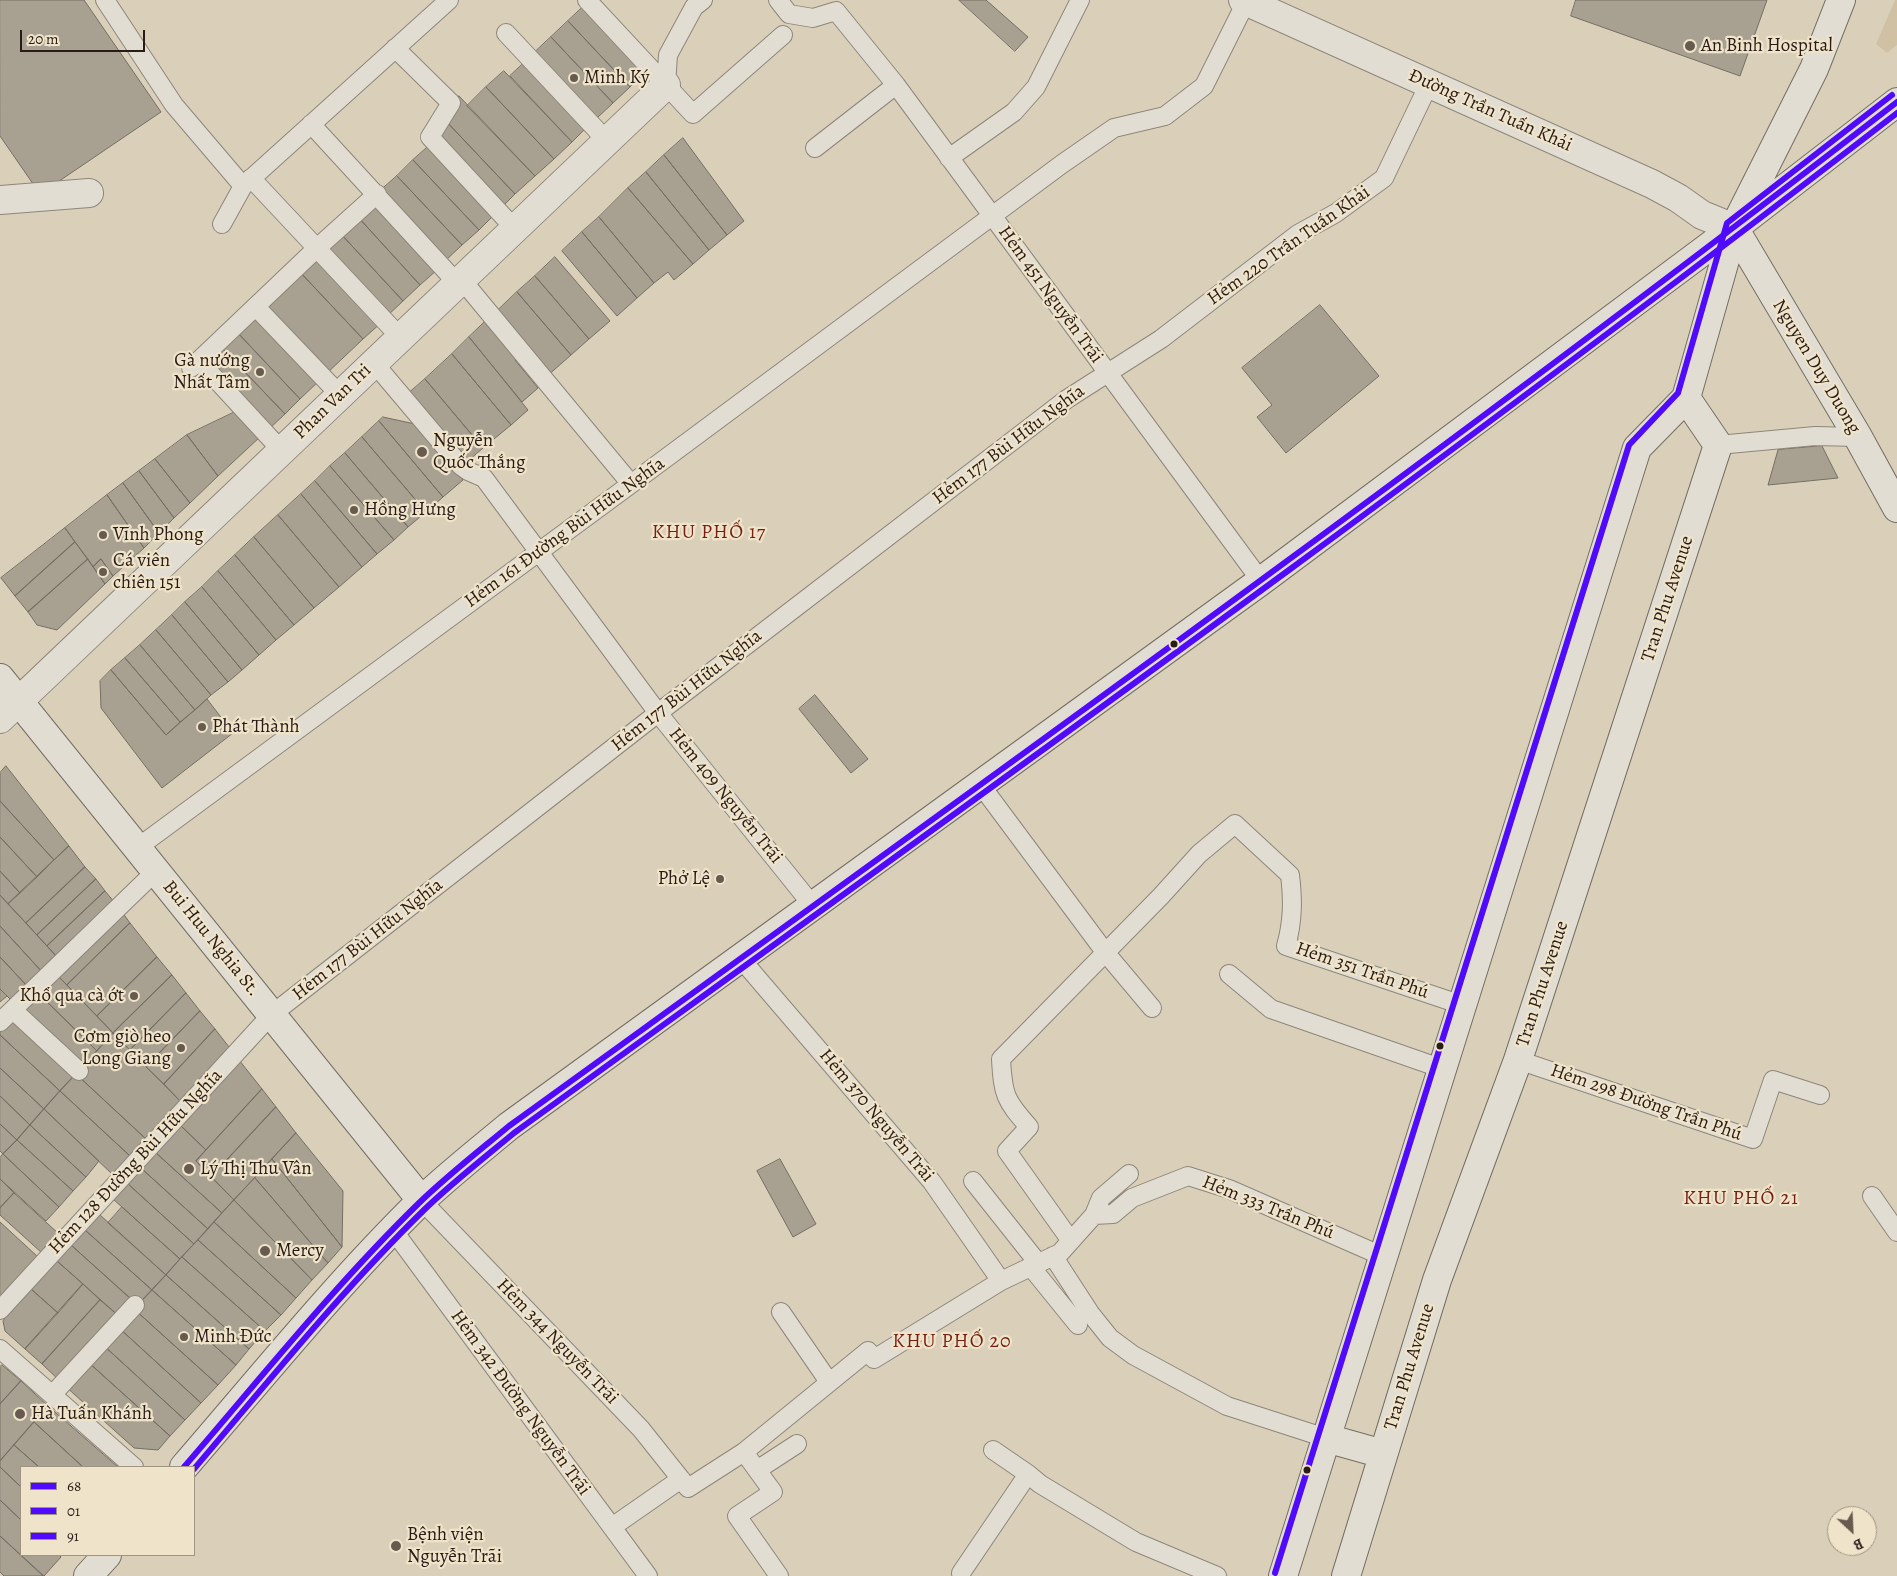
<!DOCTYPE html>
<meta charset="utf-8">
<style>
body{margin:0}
#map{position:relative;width:1897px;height:1576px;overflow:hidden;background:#dad0ba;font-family:Alegreya,serif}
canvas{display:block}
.legend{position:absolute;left:20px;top:1466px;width:175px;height:90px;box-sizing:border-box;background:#efe4ca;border:1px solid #a09482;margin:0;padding:6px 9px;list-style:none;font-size:15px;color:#291b16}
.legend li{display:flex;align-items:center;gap:10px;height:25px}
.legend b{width:25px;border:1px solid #a09482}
.north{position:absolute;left:1827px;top:1506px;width:50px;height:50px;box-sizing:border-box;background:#efe4ca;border:1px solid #a09482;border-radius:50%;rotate:155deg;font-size:14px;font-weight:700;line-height:20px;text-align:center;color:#291b16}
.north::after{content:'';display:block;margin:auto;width:18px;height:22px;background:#675a4f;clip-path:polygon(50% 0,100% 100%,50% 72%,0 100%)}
.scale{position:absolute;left:20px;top:30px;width:125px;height:22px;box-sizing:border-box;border:2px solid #291b16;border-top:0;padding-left:6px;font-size:15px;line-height:18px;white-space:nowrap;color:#291b16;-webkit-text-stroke:4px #efe4ca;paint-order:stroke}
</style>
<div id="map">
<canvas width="1897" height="1576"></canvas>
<ul class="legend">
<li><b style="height:6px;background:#4f0aff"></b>68</li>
<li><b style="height:6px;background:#4f0aff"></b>01</li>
<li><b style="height:6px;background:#4f0aff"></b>91</li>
</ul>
<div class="north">B</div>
<div class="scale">20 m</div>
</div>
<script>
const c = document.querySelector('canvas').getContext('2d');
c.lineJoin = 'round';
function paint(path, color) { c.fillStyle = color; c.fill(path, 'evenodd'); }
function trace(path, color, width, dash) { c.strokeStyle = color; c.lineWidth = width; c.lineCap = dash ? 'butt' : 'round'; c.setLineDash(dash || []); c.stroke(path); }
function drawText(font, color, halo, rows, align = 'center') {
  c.font = font + ' Alegreya,serif'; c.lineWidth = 4.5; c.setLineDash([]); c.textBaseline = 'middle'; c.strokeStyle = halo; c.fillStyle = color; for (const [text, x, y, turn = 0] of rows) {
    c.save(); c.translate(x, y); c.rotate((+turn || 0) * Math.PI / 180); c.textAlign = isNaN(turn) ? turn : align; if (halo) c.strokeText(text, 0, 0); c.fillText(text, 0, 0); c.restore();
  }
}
const green = new Path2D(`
 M1895,0H1897V45L1887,53L1876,44Z`);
const building = new Path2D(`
 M0,0H84L161,112L40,194L0,136Z
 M959,0H986L1028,37L1015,51Z
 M1576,0H1767L1740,76L1571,16Z
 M585,5L647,70L630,87L568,21Z
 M568,21L630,87L613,103L551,37Z
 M551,37L613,103L597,118L534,53Z
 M524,63L586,128L572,142L510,76Z
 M504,71L572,142L554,159L486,87Z
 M486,87L554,159L535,176L467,106Z
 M459,96L535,176L515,194L444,119Z
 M444,119L515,194L501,208L433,136Z
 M683,138L744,221L727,235L664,155Z
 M430,145L495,214L479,230L413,160Z
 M664,155L727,235L709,250L646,172Z
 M413,160L479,230L462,245L397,176Z
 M646,172L709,250L693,264L628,188Z
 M397,176L462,245L445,261L380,191Z
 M628,188L693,264L674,280L668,272L654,283L599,217Z
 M375,200L438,269L420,285L358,217Z
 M358,217L420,285L403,301L340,233Z
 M599,217L654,283L637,298L582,232Z
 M582,232L637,298L617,316L562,251Z
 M340,233L403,301L386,317L323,249Z
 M318,254L382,322L363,339L299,271Z
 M555,257L610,321L589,339L535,276Z
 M299,271L363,339L325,375L261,306Z
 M535,276L589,339L571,355L517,292Z
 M517,292L571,355L546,377L494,314Z
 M1320,305L1379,376L1286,453L1257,417L1272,405L1242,368Z
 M256,312L321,379L300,399L236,331Z
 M490,317L521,355L515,360L538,388L522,402L469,337Z
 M236,331L300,399L285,414L220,346Z
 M469,337L528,410L511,425L452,354Z
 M220,346L285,414L269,429L205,360Z
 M452,354L511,425L483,448L425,379Z
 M425,379L483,448L468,461L409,393Z
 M237,411L261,436L218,476L187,435Z
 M383,417L415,424L463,480L443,497L379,421Z
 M379,421L443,497L426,512L362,437Z
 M187,435L218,476L190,503L155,459Z
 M362,437L426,512L408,527L345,453Z
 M1822,446L1838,478L1768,485L1778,450Z
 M345,453L408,527L394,540L330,466Z
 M155,459L190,503L174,518L139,471Z
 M330,466L394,540L377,554L315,481Z
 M139,471L174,518L159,533L123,483Z
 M315,481L377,554L362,567L301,494Z
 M123,483L159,533L144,548L107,495Z
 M301,494L362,567L339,587L278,515Z
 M107,495L144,548L113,576L101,559L93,567L65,528Z
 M278,515L339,587L314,608L254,537Z
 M65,528L75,542L15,596L1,578Z
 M254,537L314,608L294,625L235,555Z
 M75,542L88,559L28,612L15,596Z
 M235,555L294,625L276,640L218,571Z
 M88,559L105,584L57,630L37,625L28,612Z
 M101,559L113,576L105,584L93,567Z
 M218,571L276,640L259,655L202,587Z
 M202,587L259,655L242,670L185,602Z
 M185,602L242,670L228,682L172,615Z
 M172,615L228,682L211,695L156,630Z
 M156,630L211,695L195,710L140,645Z
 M140,645L195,710L180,722L125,658Z
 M125,658L180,722L166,735L111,670Z
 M111,670L166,735L207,699L233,733L162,788L101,708L100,681Z
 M815,695L868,759L851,773L799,709Z
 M6,766L69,846L54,860L0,801V773Z
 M0,801L54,860L37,877L0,837Z
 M0,837L37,877L20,893L0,871Z
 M69,846L85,867L26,923L8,904Z
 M85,867L96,879L37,935L26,923Z
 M0,871L20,893L8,904L0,895Z
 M96,879L105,891L47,946L37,935Z
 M105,891L115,903L58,958L47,946Z
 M0,895L58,958L43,973L0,926Z
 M122,912L130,923L67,985L57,975Z
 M130,923L157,957L97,1016L67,985Z
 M0,926L43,973L28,987L0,957Z
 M0,957L28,987L13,1002L0,989Z
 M157,957L172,975L113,1033L97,1016Z
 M57,975L113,1033L97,1051L38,993Z
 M172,975L186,993L130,1050L113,1033Z
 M0,989L7,996L0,1002Z
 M38,993L97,1051L81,1069L19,1011Z
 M186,993L200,1011L146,1067L130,1050Z
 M200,1011L215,1029L164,1084L146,1067Z
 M15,1016L76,1074L60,1091L0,1035V1031Z
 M215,1029L229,1047L180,1101L164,1084Z
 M113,1033L180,1101L146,1139L76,1074Z
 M0,1035L60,1091L44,1109L0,1068Z
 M239,1060L262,1089L206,1150L180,1125Z
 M0,1068L44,1109L30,1125L0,1096Z
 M76,1074L146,1139L130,1156L60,1091Z
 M262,1089L276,1107L211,1177L196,1161Z
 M60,1091L130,1156L113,1175L44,1109Z
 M0,1096L30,1125L17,1140L0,1124Z
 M276,1107L296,1133L234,1200L211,1177Z
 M44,1109L99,1161L86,1177L30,1125Z
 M0,1124L17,1140L3,1154L0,1151Z
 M30,1125L86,1177L73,1191L17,1140Z
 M180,1125L206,1150L196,1161L234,1200L222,1213L155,1152Z
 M296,1133L343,1191L342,1247L272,1159Z
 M17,1140L73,1191L59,1207L3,1154Z
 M155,1152L222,1213L208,1229L141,1168Z
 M3,1154L59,1207L46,1221L0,1179V1158Z
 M272,1159L342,1247L328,1263L255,1178Z
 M780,1159L816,1224L793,1237L757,1171Z
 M141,1168L208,1229L194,1244L127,1183Z
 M255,1178L328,1263L312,1280L234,1200Z
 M0,1179L14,1193L0,1208Z
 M127,1183L194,1244L180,1259L113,1199Z
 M14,1193L59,1234L42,1253L0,1215V1208Z
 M234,1200L312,1280L296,1298L214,1222Z
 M122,1207L180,1259L166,1275L108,1223Z
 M99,1214L166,1275L152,1290L85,1230Z
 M0,1222L38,1257L0,1299Z
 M214,1222L296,1298L281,1315L198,1240Z
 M85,1230L152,1290L138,1305L71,1245Z
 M198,1240L281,1315L265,1331L182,1257Z
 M71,1245L134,1302L120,1317L57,1261Z
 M182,1257L265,1331L249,1349L166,1275Z
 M57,1261L83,1284L58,1313L31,1289Z
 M166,1275L249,1349L236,1365L152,1290Z
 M83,1284L100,1300L42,1364L25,1349Z
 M31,1289L58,1313L25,1349L5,1331L3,1321L6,1316Z
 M152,1290L236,1365L218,1385L134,1309Z
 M100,1300L120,1317L61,1382L42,1364Z
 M134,1309L218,1385L201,1403L118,1327Z
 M118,1327L201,1403L185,1420L102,1344Z
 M102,1344L185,1420L170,1436L87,1361Z
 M87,1361L170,1436L158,1450L134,1448L64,1385Z
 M2,1365L21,1381L0,1404V1367Z
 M21,1381L48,1406L0,1461V1404Z
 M48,1406L118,1467H83L34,1422Z
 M34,1422L83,1467H39L14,1445Z
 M14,1445L39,1467H21V1487L0,1467V1461Z
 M0,1467L21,1487V1520L0,1500Z
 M0,1500L21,1520V1555H59L61,1557L44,1576L0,1536Z
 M0,1536L43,1576H4L0,1572Z`);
const lane = new Path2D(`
 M105,0L174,105L243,186
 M587,0L693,114L783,35
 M778,0L789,14L813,18L836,11L896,85L1261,581
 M506,33L607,141
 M395,48L451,103L430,137L515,229
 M666,85L668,55L694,7L703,0
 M311,124L457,283
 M815,148L896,85
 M949,158L1014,112L1036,87L1080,0
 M251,178L400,337
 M222,224L243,186L449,0
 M462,280L631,484
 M256,307L340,395
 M199,361L282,451
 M374,363L461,466L468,471L484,478L658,713L813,906
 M191,368L317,248L377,194
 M1718,445L1815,436L1858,437
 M980,784L1105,952L1152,1008
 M137,848L631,484L1062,164L1114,128L1165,116L1204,86L1246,2
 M741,959L932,1182L1001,1281
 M1229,974L1271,1009L1443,1069
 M13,1010L79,1071
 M0,1022L156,871
 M1518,1060L1753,1139L1773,1080L1820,1095
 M973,1181L1038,1263
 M1872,1196L1897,1232
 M422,1201L641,1429L688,1488L744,1452L868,1351L874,1359L1001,1281L1060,1253L1094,1215L1113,1214L1132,1198L1188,1176L1229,1189L1382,1256
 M1094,1215L1101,1198L1129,1174
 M393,1230L648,1576
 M1071,1241L1007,1151L1029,1127C1005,1100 1003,1095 1001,1059L1161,896L1199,854L1235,824L1290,875C1293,900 1293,921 1286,946L1462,1005
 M1053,1256L1090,1313L1110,1338L1133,1355L1227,1406L1326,1438
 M1031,1267L1078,1325
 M0,1310L271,1015L658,713L1067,399L1161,339L1298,234L1336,213L1384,178L1429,84
 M781,1312L829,1382
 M0,1349L134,1467
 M52,1395L135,1305
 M993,1450L1028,1474
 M744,1452L773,1492L737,1516L779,1576
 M757,1470L797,1444
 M612,1527L681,1479
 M961,1573L1028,1474L1040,1484L1136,1542L1217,1576`);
const street = new Path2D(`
 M1243,0L1652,184L1678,198L1702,215L1734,228
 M0,200L89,193
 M0,719L666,85`);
const secondary = new Path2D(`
 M1734,228L1858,437L1897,508
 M0,678L422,1201
 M1326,1438L1383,1454
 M184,1467C261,1378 335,1286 419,1203C447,1176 479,1151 509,1126L1261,581L1734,228L1897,102
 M88,1576L107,1555
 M1283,1576L1637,448L1686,398L1734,228L1814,69L1841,0
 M1346,1576L1437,1280L1518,1060L1718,445L1686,398`);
const bus1 = new Path2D(`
 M184,1467C261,1378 335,1285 419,1203C448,1175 479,1151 509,1126C975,789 1442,454 1897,102`);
const bus2 = new Path2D(`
 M194,1469C269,1381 342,1290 425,1209C453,1182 484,1158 514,1133C978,797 1444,463 1897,113`);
const bus3 = new Path2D(`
 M1275,1573L1629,445L1678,393L1727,223L1892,95`);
const markers = [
 [1690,46,6,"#675a4f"],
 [574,78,5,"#675a4f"],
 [260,372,5,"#675a4f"],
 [422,452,6,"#675a4f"],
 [354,510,5,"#675a4f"],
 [103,535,5,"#675a4f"],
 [103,572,5,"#675a4f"],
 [1174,644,4.5,"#291b16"],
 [202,727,5,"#675a4f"],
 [720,879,5,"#675a4f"],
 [134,996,5,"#675a4f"],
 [1440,1046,4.5,"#291b16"],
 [181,1048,5,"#675a4f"],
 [189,1169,6,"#675a4f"],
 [265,1251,6,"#675a4f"],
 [184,1337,5,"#675a4f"],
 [20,1414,6,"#675a4f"],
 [1307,1470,4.5,"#291b16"],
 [396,1546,6,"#675a4f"]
];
const poiNames = [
 ["An Binh Hospital",1701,46],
 ["Minh Ký",584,78],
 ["Gà nướng",250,361,"right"],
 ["Nhất Tâm",250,383,"right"],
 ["Nguyễn",433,441],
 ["Quốc Thắng",433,463],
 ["Hồng Hưng",364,510],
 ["Vĩnh Phong",113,535],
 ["Cá viên",113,561],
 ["chiên 151",113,583],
 ["Phát Thành",212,727],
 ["Phở Lệ",710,879,"right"],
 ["Khổ qua cà ớt",124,996,"right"],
 ["Cơm giò heo",171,1037,"right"],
 ["Long Giang",171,1059,"right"],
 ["Lý Thị Thu Vân",200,1169],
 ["Mercy",276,1251],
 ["Minh Đức",194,1337],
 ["Hà Tuấn Khánh",31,1414],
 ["Bệnh viện",407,1535],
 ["Nguyễn Trãi",407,1557]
];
const streetNames = [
 ["Đường Trần Tuấn Khải",1490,111,24],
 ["Hẻm 220 Trần Tuấn Khải",1289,246,-35],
 ["Hẻm 451 Nguyễn Trãi",1050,295,54],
 ["Nguyen Duy Duong",1816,367,59],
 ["Phan Van Tri",333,402,-44],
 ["Hẻm 177 Bùi Hữu Nghĩa",1009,445,-37],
 ["Hẻm 161 Đường Bùi Hữu Nghĩa",565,533,-36],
 ["Tran Phu Avenue",1668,599,-72],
 ["Hẻm 177 Bùi Hữu Nghĩa",687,691,-38],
 ["Hẻm 409 Nguyễn Trãi",725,796,51],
 ["Bui Huu Nghia St.",211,939,51],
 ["Hẻm 177 Bùi Hữu Nghĩa",368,940,-38],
 ["Hẻm 351 Trần Phú",1362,971,19],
 ["Tran Phu Avenue",1543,984,-72],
 ["Hẻm 298 Đường Trần Phú",1646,1103,19],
 ["Hẻm 370 Nguyễn Trãi",876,1116,50],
 ["Hẻm 128 Đường Bùi Hữu Nghĩa",136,1162,-47],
 ["Hẻm 333 Trần Phú",1268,1208,22],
 ["Hẻm 344 Nguyễn Trãi",557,1342,46],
 ["Tran Phu Avenue",1410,1367,-73],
 ["Hẻm 342 Đường Nguyễn Trãi",520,1403,54]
];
const neighbourhoodNames = [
 ["KHU PHỐ 17",709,533],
 ["KHU PHỐ 21",1741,1199],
 ["KHU PHỐ 20",952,1342]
];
paint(green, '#d0c1a5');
paint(building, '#a8a192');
trace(building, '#756e63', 1);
trace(lane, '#8e867a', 20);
trace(street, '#8e867a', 30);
trace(secondary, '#756e63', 30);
trace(lane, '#e2ddd2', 18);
trace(street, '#e2ddd2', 28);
trace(secondary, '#e2ddd2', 28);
trace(bus1, '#4f0aff', 6);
trace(bus2, '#4f0aff', 6);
trace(bus3, '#4f0aff', 6);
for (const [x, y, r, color] of markers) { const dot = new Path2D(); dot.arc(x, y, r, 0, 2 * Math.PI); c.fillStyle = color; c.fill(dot); trace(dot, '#efe4ca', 2); }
drawText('19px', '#291b16', '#efe4ca', poiNames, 'left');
drawText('19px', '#291b16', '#efe4ca', streetNames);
c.letterSpacing = '1px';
drawText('20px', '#7a1f14', '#efe4ca', neighbourhoodNames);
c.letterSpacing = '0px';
</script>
